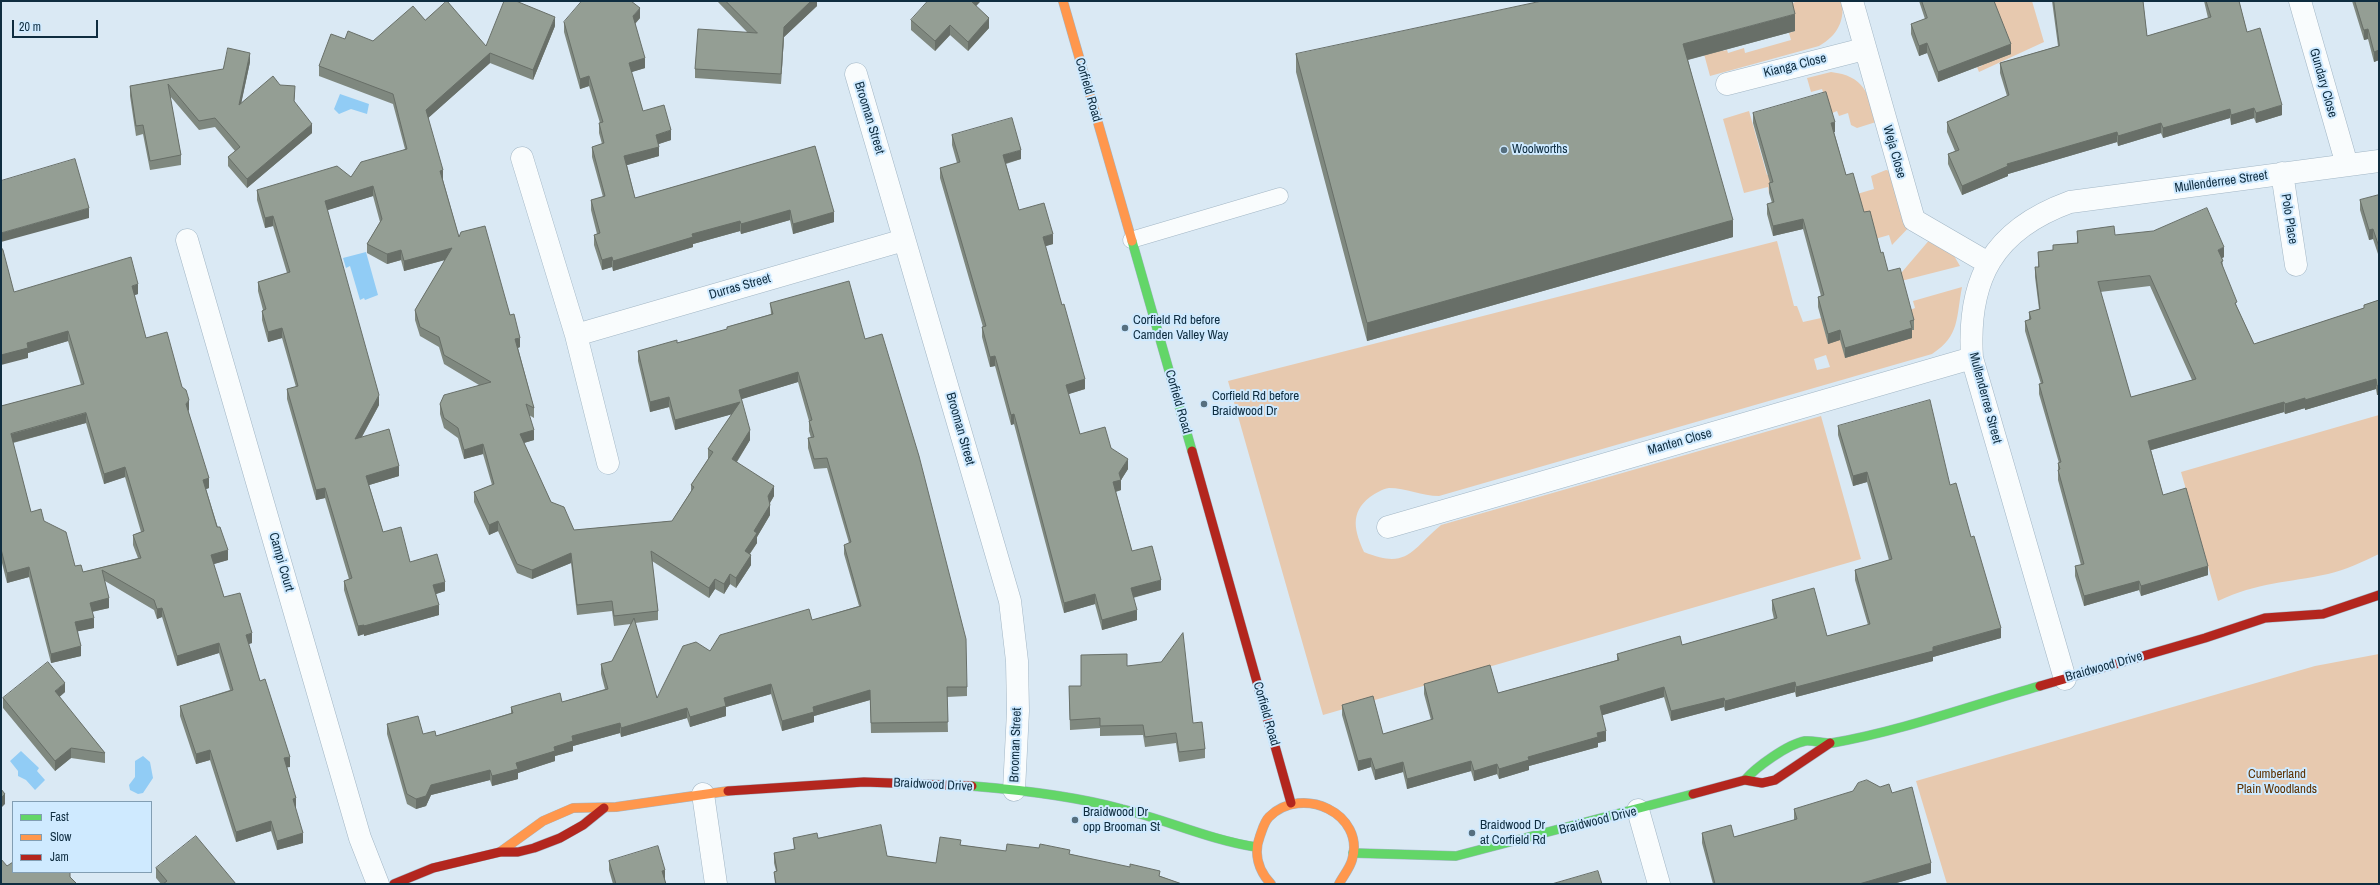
<!DOCTYPE html>
<style>
body{margin:0}
#map{position:relative;width:2380px;height:885px;overflow:hidden;background:#dae9f4;font-family:"Archivo Narrow",sans-serif}
canvas{display:block}
.frame{position:absolute;inset:0;border:2px solid #0f2d40;pointer-events:none}
.legend{position:absolute;left:12px;top:801px;width:140px;height:72px;box-sizing:border-box;background:#cfeaff;border:1px solid #829eb3;margin:0;padding:5px 7px;list-style:none;font-size:12px;color:#0f2d40}
.legend li{display:flex;align-items:center;gap:8px;height:20px}
.legend b{width:20px;border:1px solid #829eb3}
.scale{position:absolute;left:12px;top:20px;width:86px;height:18px;box-sizing:border-box;border:2px solid #0f2d40;border-top:0;padding-left:5px;font-size:12px;line-height:14px;white-space:nowrap;color:#0f2d40;-webkit-text-stroke:3px #cfeaff;paint-order:stroke}
</style>
<div id="map">
<canvas width="2380" height="885"></canvas>
<div class="frame"></div>
<ul class="legend">
<li><b style="height:5px;background:#63d668"></b>Fast</li>
<li><b style="height:5px;background:#ff974d"></b>Slow</li>
<li><b style="height:5px;background:#b3261e"></b>Jam</li>
</ul>
<div class="scale">20 m</div>
</div>
<script>
const c = document.querySelector('canvas').getContext('2d');
c.lineJoin = 'round';
function paint(path, color) { c.fillStyle = color; c.fill(path, 'evenodd'); }
function trace(path, color, width, dash) { c.strokeStyle = color; c.lineWidth = width; c.lineCap = dash ? 'butt' : 'round'; c.setLineDash(dash || []); c.stroke(path); }
function drawText(font, color, halo, rows, align = 'center') {
  c.font = font + ' "Archivo Narrow",sans-serif'; c.lineWidth = 4; c.setLineDash([]); c.textBaseline = 'middle'; c.strokeStyle = halo; c.fillStyle = color; for (const [text, x, y, turn = 0] of rows) {
    c.save(); c.translate(x, y); c.rotate((+turn || 0) * Math.PI / 180); c.textAlign = isNaN(turn) ? turn : align; if (halo) c.strokeText(text, 0, 0); c.fillText(text, 0, 0); c.restore();
  }
}
const green = new Path2D(`
 M1709,1L1723,51L1727,50L1728,53L1744,48L1745,53L1791,40L1789,33L1795,31L1789,10L1791,4L1797,1H1842C1845,21 1837,36 1819,46L1710,76L1692,10Z
 M1980,1H2032L2044,42L1979,72L1977,67L1982,66Z
 M1831,72C1864,76 1869,93 1876,122L1857,128L1851,125L1848,113L1839,116L1837,111L1830,114L1822,89L1811,92L1807,78Z
 M1749,111L1767,175L1793,169L1769,193L1768,187L1744,193L1723,119Z
 M1886,170L1891,171L1914,222L1892,245L1889,235L1875,239L1857,194L1874,189L1871,176Z
 M1931,238L1953,254L1960,266L1901,281L1892,274L1902,272Z
 M1777,241L1794,306H1797L1803,322L1821,318L1828,343L1915,308L1913,301L1962,287C1956,318 1960,336 1932,354L1439,496C1422,496 1406,488 1389,488C1382,489 1376,493 1370,497C1349,513 1355,532 1364,552C1408,570 1411,550 1441,525L1821,416L1861,559L1323,715L1228,381ZM1826,355L1830,367L1817,370L1814,359Z
 M2379,415V554C2362,562 2346,570 2328,574C2287,583 2258,582 2218,601L2181,472Z
 M2379,654V884H1947L1916,781L2315,666Z`);
const water = new Path2D(`
 M340,94L369,104L367,114L351,109L339,114L334,109Z
 M366,252L378,295L365,300L364,298L360,300L350,266L346,268L343,258Z
 M21,751L39,768L37,771L45,780L35,790L26,780L18,776V771L10,761Z
 M143,756L150,762L153,778L143,793L138,794L130,790L129,785L135,777V761Z`);
const lane = new Path2D(`
 M1131,240L1280,196`);
const street = new Path2D(`
 M1852,1L1914,220L1988,263
 M2300,1L2347,165
 M856,74L1010,601L1017,661L1018,711L1014,790
 M1727,84L1864,49
 M522,158L576,335L608,463
 M2282,173L2296,265
 M187,240L360,838L378,884
 M576,335L904,240
 M1388,527L1972,358
 M2065,679L1972,358C1967,279 1993,230 2070,202L2379,161
 M703,794L716,884
 M1638,810L1659,884`);
const fast = new Path2D(`
 M1132,241L1192,451
 M1745,780C1756,767 1788,744 1805,741C1814,740 1823,744 1832,743C1902,731 1972,705 2040,686
 M972,786C1022,790 1074,796 1122,809C1167,820 1210,840 1256,847
 M1353,853L1456,856L1693,794`);
const slow = new Path2D(`
 M1063,1L1132,241
 M500,852L543,821L573,808L616,807L728,791
 M1271,884C1259,871 1253,854 1260,836C1262,831 1264,822 1269,817C1302,784 1366,814 1352,860C1350,868 1343,876 1339,884`);
const jam = new Path2D(`
 M1192,451L1291,803
 M2040,686L2205,638L2265,618L2323,614L2379,595
 M728,791L864,782L972,786
 M1693,794L1745,780L1762,783L1775,780L1830,743
 M394,884L433,868L500,852H518L534,848L560,838L583,825L604,808`);
const wall = new Path2D(`
 M718,1H817V6L784,37L781,84L695,78V69L747,32L718,2Z
 M980,1L976,6L989,28L968,51L950,35L935,51L911,30V20Z
 M1919,1H1994L2011,54L1938,82L1927,53L1919,56L1911,34V24L1925,19Z
 M2052,1H2143L2147,36L2208,18L2204,1H2239L2247,32L2282,115L2256,123L2254,118L2231,125L2230,118L2163,138L2161,133L2118,146L2117,142L2008,174V176L1962,195L1948,164V154L1955,151L1947,132V122L2007,96L2000,73V63L2058,46Z
 M2352,1H2379V60L2374,62L2368,39L2364,40Z
 M640,18L635,24L645,68L631,72L643,111L671,140L658,144L659,156L627,165L635,198L815,146L834,222L793,234L790,220L741,234L740,231L693,244V247L613,271L612,267L602,270L594,245V235L597,234L591,210V200L603,197L592,157V147L602,144L599,133V123H600L589,86L580,89L564,32V22Z
 M425,20L486,46L555,26L533,80L490,63L428,118L443,180L459,237L510,315L520,347L518,348L534,408V418L529,415L534,440L524,443L551,502L574,530L672,521L691,491V485L708,459V449L732,414L675,430L669,407L650,412L638,361V351L677,343L727,329V327L771,314L770,303L865,339L967,687V696L947,697L948,732L871,733L870,700L814,716V722L782,731L771,694L726,707V716L690,727L687,718L621,737L620,733L573,746V751L555,756V761L518,773V779L492,786L490,780L431,795L426,806L416,809L407,804L387,734V724L423,734L436,736L511,713V707L562,702L605,689L601,674V664L612,661L631,624L614,626L612,611L577,615L571,563L532,579L517,573L498,531L489,535L474,502V492L492,485L483,454L464,459L458,438L444,428L440,414V404L479,385L444,364L439,347L420,336L415,320V310L445,260L404,271L401,260L387,264L367,253V244L380,222L373,196L327,210L379,405L362,437L399,476L369,485L383,532L410,562L445,591L436,594L439,615L364,636V634L358,636L344,590V581L349,579L325,498L316,500L287,399V389L296,387L282,338L268,342L262,320V311L263,310L258,291V282L287,273L273,226L265,228L257,200V190L351,177L405,149L393,104L319,76V66L345,39L373,41ZM798,382L809,421V431L811,438H808V448L814,469L827,468L849,543L844,545V554L859,606L812,620L710,651L657,698L635,623L658,620V611L652,561L709,598L715,589L724,594L730,584L736,588L751,565L750,554L757,543V537L770,515V503L774,496L737,462L750,440L741,399Z
 M1795,31L1688,60L1733,237L1367,341L1296,72V54Z
 M250,62L241,103L280,85L295,95L294,102L312,133L247,188L228,166V157L235,151L215,127L199,130L170,96L181,155V165L150,170L143,134L136,136L130,96V86L223,69Z
 M1753,113L1835,132H1834L1846,175L1864,212L1888,271L1914,320V330H1912V338L1845,358L1840,340L1828,344L1818,307V297L1821,296L1803,229L1773,236L1767,214V204L1772,203L1769,193V183H1770L1753,123Z
 M952,135L1021,159L1006,164L1019,210L1053,244L1045,246L1085,389L1068,394L1080,434L1111,448L1128,469L1121,480V490L1116,492L1132,551L1161,590L1133,598L1137,620L1102,630L1095,604L1064,613L1014,424L1011,425L995,366L990,367L982,337V327H983L940,178V168L957,163L952,145Z
 M2379,195V257L2373,239L2369,240L2360,210V200Z
 M2077,231L2115,235L2224,257L2222,258L2223,267L2237,307L2254,344L2364,308V305L2379,300V395H2377L2376,389L2305,410V408L2285,414L2284,412L2151,450L2163,495L2208,575L2141,596L2139,590L2084,606L2075,576V566L2081,565L2058,480V463H2059L2039,394V384H2041L2025,331V321L2029,320V312L2039,309L2035,277V267H2038V252L2053,250V245L2077,243ZM2150,286L2192,380L2131,397L2100,292Z
 M14,292L138,294L134,295L146,338L189,410H188L209,488L206,489L228,560L213,564L224,597L252,643L248,644L260,681L290,767H287L296,808H295L303,843L277,850L271,831L236,842L210,760L196,764L180,716V706L230,690L219,653L177,666L162,617L157,619L154,610L105,581L109,608L92,612L94,628L78,631L81,656L51,663L29,577L7,583L1,559V406L81,385L68,341L28,353V358ZM86,423L104,484L125,477L141,532L133,535V545L138,558L83,572L75,566L44,521L31,512L13,443Z
 M1838,426L1950,485L1971,537L2001,638L1933,657V661L1796,697L1795,692L1725,711L1724,707L1671,721L1664,697L1602,715L1606,741L1598,743V747L1529,766V770L1499,779L1497,774L1474,781L1471,771L1407,789L1403,772L1375,780L1371,767L1358,771L1342,715V705L1383,734L1431,720L1424,694V684L1498,693L1617,660V654L1682,645L1774,619L1772,610V600L1827,636L1868,625L1855,580V570L1889,560L1867,482L1853,486L1838,435Z
 M1127,666L1193,723L1205,749V758L1179,762L1176,743L1145,747L1143,735L1100,736V728L1070,730L1069,686H1081Z
 M65,692L59,697L105,753V763L71,758L55,771L3,708V698Z
 M1892,793L1931,873L1893,884H1713L1702,843V833L1734,837L1794,820V809Z
 M793,838H818L887,856L936,863L961,845L1006,851L1070,854L1160,876L1182,884H775L774,872L776,871L774,863V853L794,850Z
 M609,861L665,880H664L666,884H613L609,870Z
 M156,868L236,884H161L156,878Z`);
const shadedWall = new Path2D(`
 M811,1H817V6L784,37L781,84L784,27Z
 M971,1H980V2L971,11Z
 M640,8V18L633,26V16Z
 M1795,14V31L1683,61V44Z
 M555,17V26L533,80V70Z
 M989,18V28L968,51V42Z
 M950,25V35L935,51V41Z
 M2368,29V39L2364,40V30Z
 M1927,43V53L1919,56V46Z
 M2011,44V54L1938,82V72Z
 M2379,50V60L2374,62V52Z
 M250,53V62L239,114V105Z
 M490,53V63L426,120V110Z
 M645,58V68L629,73V63Z
 M589,76V86L580,89V79Z
 M2282,105V115L2256,123V113Z
 M2254,108V118L2231,125V115Z
 M2230,109V118L2163,138V128Z
 M1835,122V132L1831,133V123Z
 M2161,123V133L2118,146V136Z
 M312,124V133L247,188V179Z
 M671,130V140L656,145V135Z
 M2117,132V142L2008,174V176L1962,195V186L2007,164Z
 M659,147V156L624,166V156Z
 M1021,150V159L1003,164V155Z
 M443,170V180L440,181V171Z
 M373,186V196L325,211V201Z
 M89,208V218L1,242V233Z
 M790,210V220L741,234V224Z
 M834,212V222L793,234V224Z
 M273,216V226L265,228V218Z
 M1803,219V229L1773,236V226Z
 M1733,220V237L1367,341V323Z
 M740,221V231L693,244V247L613,271V261L692,234Z
 M2373,229V239L2369,240V230Z
 M1053,234V244L1043,247V237Z
 M2224,247V257L2218,260V250Z
 M452,248V258L404,271V261Z
 M401,250V260L387,264V254Z
 M612,257V267L602,270V260Z
 M138,284V294L132,296V286Z
 M282,328V338L268,342V332Z
 M1912,328V338L1845,358V348Z
 M1840,330V340L1828,344V334Z
 M68,331V341L28,353V358L1,365V355L27,343Z
 M520,338V347L515,349V339Z
 M995,356V366L990,367V357Z
 M798,372V382L739,400V390Z
 M1085,379V389L1066,395V385Z
 M2376,379V389L2305,410V400Z
 M2379,385V395H2377V386Z
 M379,395V405L355,449V439Z
 M669,397V407L650,412V402Z
 M2305,398V408L2285,414V404Z
 M189,400V410L186,414V404Z
 M740,402V412L675,430V420Z
 M2284,402V412L2148,451V441Z
 M86,413V423L11,443V434Z
 M1014,414V424L1011,425V415Z
 M534,430V440L520,444V434Z
 M750,430V440L732,469V459Z
 M483,444V454L464,459V450Z
 M1128,459V469L1121,480V490L1113,492V482Z
 M399,466V476L366,486V476Z
 M125,467V477L104,484V474Z
 M1867,472V482L1853,486V476Z
 M209,478V488L203,490V480Z
 M774,486V496L768,506V496Z
 M325,488V498L316,500V490Z
 M770,505V515L757,537V543L745,560V551L754,531Z
 M498,521V531L489,535V525Z
 M228,550V560L211,565V555Z
 M571,553V563L532,579V570Z
 M751,555V565L736,588V578Z
 M2208,566V575L2141,596V586Z
 M29,567V577L7,583V573Z
 M730,574V584L724,594V584Z
 M715,579V589L709,598V588Z
 M1161,580V590L1131,598V588Z
 M2139,581V590L2084,606V596Z
 M445,582V591L433,595V585Z
 M1095,594V604L1064,613V603Z
 M109,598V608L90,612V603Z
 M439,605V615L364,636V626Z
 M162,608V617L157,619V609Z
 M1137,610V620L1102,630V620Z
 M94,618V628L75,632V622Z
 M364,625V634L358,636V626Z
 M2001,628V638L1933,657V661L1796,697V687Z
 M252,633V643L246,645V635Z
 M219,643V653L177,666V656Z
 M81,646V656L51,663V654Z
 M1795,682V692L1725,711V701Z
 M65,683V692L55,701V691Z
 M771,684V694L726,707V716L690,727V717L724,698Z
 M1664,687V697L1600,716V706Z
 M870,690V700L814,716V722L782,731V721L813,707Z
 M1724,698V707L1671,721V711Z
 M687,708V718L621,737V728Z
 M2,709V719L1,720V710Z
 M620,723V733L573,746V751L555,756V761L518,773V779L492,786V776L516,763L554,747L572,736Z
 M1606,731V741L1598,743V747L1529,766V770L1499,779V769L1528,757L1597,733Z
 M71,748V758L55,771V761Z
 M210,750V760L196,764V754Z
 M290,757V767L284,768V758Z
 M1371,758V767L1358,771V761Z
 M1471,761V771L1407,789V779Z
 M1403,762V772L1375,780V770Z
 M1497,764V774L1474,781V771Z
 M490,770V780L431,795L426,806L416,809V799L431,785Z
 M5,794V804L1,808V798Z
 M296,798V808L293,809V799Z
 M271,821V831L236,842V832Z
 M303,833V843L277,850V841Z
 M1931,863V873L1893,884H1859Z
 M665,870V880L662,881V871Z`);
const building = new Path2D(`
 M447,1L486,46L504,1H516L555,17L533,70L490,53L426,110L443,170L440,171L459,237L461,232L485,226L510,315L514,314L520,338L515,339L534,408L526,404L534,430L520,434L551,502L564,507L574,530L672,521L694,487L691,485L713,452L708,449L740,402L675,420L669,397L650,402L638,351L677,340V343L727,329V327L773,314L770,303L849,281L865,339L882,334L919,456L966,639L967,687H947L948,722L871,723L870,690L813,707L814,712L782,721L771,684L724,698L726,706L690,717L687,708L621,728L620,723L572,736L573,741L554,747L555,751L516,763L518,769L492,776L490,770L431,785L426,796L416,799L407,794L387,724L418,716L423,734L435,731L436,736L513,713L511,707L560,693L562,702L608,689L601,664L612,661L634,618L657,698L683,646L696,642L710,651L720,635L809,609L812,620L861,606L844,545L851,542L827,458L814,459L808,438L814,437L809,421L812,420L798,372L739,390L750,430L732,459L774,486L768,496L770,505L754,531L757,533L745,551L751,555L736,578L730,574L724,584L715,579L709,588L651,551L658,611L614,616L612,601L577,605L571,553L532,570L517,564L498,521L489,525L474,492L494,484L483,444L464,450L458,428L444,418L440,404L444,395L491,382L444,355L439,337L420,327L415,310L452,248L404,261L401,250L387,254L367,244L382,219L373,186L325,201L379,395L355,439L389,429L399,466L366,476L383,532L401,527L410,562L437,554L445,582L433,585L439,605L364,626V625L358,626L344,581L352,578L325,488L316,490L287,389L298,386L282,328L268,332L262,311L266,309L258,282L290,272L273,216L265,218L257,190L337,166L351,177L361,162L407,149L393,94L319,66L331,34L345,39L348,31L373,41L413,6L425,20Z
 M582,1H631L640,8L633,16L645,58L629,63L643,111L664,105L671,130L656,135L659,147L624,156L635,198L815,146L834,212L793,224L790,210L741,224L740,221L692,234L693,237L613,261L612,257L602,260L594,235L600,233L591,200L605,196L592,147L604,143L599,123L603,122L589,76L580,79L564,22Z
 M726,1H811L784,27L781,74L695,69L698,29L757,33Z
 M928,1H971L989,18L968,42L950,25L935,41L911,20Z
 M1542,1H1792L1795,14L1683,44L1733,220L1367,323L1296,54Z
 M1922,1H1994L2011,44L1938,72L1927,43L1919,46L1911,24L1927,18Z
 M2054,1H2143L2147,36L2211,17L2206,1H2239L2247,32L2260,28L2282,105L2256,113L2254,108L2231,115L2230,109L2163,128L2161,123L2118,136L2117,132L2007,164L2008,166L1962,186L1948,154L1959,150L1947,122L2009,95L2000,63L2059,46Z
 M2355,1H2379V50L2374,52L2368,29L2364,30Z
 M228,48L250,53L239,105L273,76L280,85L295,86L294,101L312,124L247,179L228,157L240,147L215,118L199,121L168,84L181,155L150,161L143,125L136,126L130,86L223,69Z
 M1826,92L1835,122L1831,123L1846,175L1853,173L1864,212L1870,211L1881,253L1883,252L1888,271L1900,268L1914,320L1910,321L1912,328L1845,348L1840,330L1828,334L1818,297L1824,295L1803,219L1773,226L1767,204L1774,202L1769,183L1773,182L1753,113Z
 M1012,118L1021,150L1003,155L1019,210L1044,203L1053,234L1043,237L1062,305L1064,304L1085,379L1066,385L1080,434L1105,427L1111,448L1128,459L1119,473L1121,480L1113,482L1132,551L1152,546L1161,580L1131,588L1137,610L1102,620L1095,594L1064,603L1014,414L1011,415L995,356L990,357L982,327L986,326L940,168L960,162L952,135Z
 M75,159L89,208L1,233V181Z
 M2379,195V247L2373,229L2369,230L2360,200Z
 M2207,208L2224,247L2218,250L2223,261L2221,262L2237,302L2235,303L2254,344L2364,308V305L2379,300V385L2377,386L2376,379L2305,400V398L2285,404L2284,402L2148,441L2163,495L2186,488L2208,566L2141,586L2139,581L2084,596L2075,566L2084,564L2058,470L2060,469L2058,463L2061,462L2039,384L2043,383L2025,321L2031,319L2029,312L2040,309L2035,267H2039L2038,252L2053,250V245L2078,243L2077,231L2114,226L2115,235L2153,231ZM2150,276L2196,379L2131,397L2098,282Z
 M1,247L3,250L14,292L131,257L138,284L132,286L146,338L167,332L182,387L186,390L189,400L186,404L209,478L203,480L217,527H220L228,550L211,555L224,597L240,593L252,633L246,635L260,681L265,679L290,757L284,758L296,798L293,799L303,833L277,841L271,821L236,832L210,750L196,754L180,706L233,690L219,643L177,656L162,608L157,609L154,600L102,570L109,598L90,603L94,618L75,622L81,646L51,654L29,567L7,573L1,549V406L84,384L68,331L27,343L28,348L1,355ZM86,413L104,474L125,467L144,531L133,535L141,558L83,572L81,565L75,566L66,532L44,521L41,509L31,512L11,434Z
 M1930,400L1950,485L1956,483L1971,537L1974,536L2001,628L1933,647V651L1796,687L1795,682L1725,701L1724,698L1671,711L1664,687L1600,706L1606,731L1597,733L1598,737L1528,757L1529,760L1499,769L1497,764L1474,771L1471,761L1407,779L1403,762L1375,770L1371,758L1358,761L1342,705L1373,696L1383,734L1433,719L1424,684L1490,665L1498,693L1619,660L1617,654L1680,636L1682,645L1777,618L1772,600L1814,588L1827,636L1870,624L1855,570L1892,559L1867,472L1853,476L1838,426Z
 M1183,633L1193,723L1202,722L1205,749L1179,752L1176,733L1145,737L1143,725L1100,726V718L1070,720L1069,686H1081V655L1127,654V666L1161,662Z
 M48,662L65,683L55,691L105,753L71,748L55,761L3,698Z
 M1867,780L1880,787L1889,784L1892,793L1912,787L1931,863L1859,884H1715L1702,833L1731,825L1734,837L1797,819L1794,809L1853,791L1858,783Z
 M1,789L5,794L1,798Z
 M881,825L887,856L936,863L940,837L961,840L960,845L1006,851L1007,844L1039,848L1040,844L1070,850L1069,854L1130,867V864L1160,871L1159,876L1182,884H776L774,872L777,871L774,853L795,849L793,838L817,833L818,838Z
 M196,836L236,884H163L167,881L156,868Z
 M658,846L665,870L662,871L666,884H616L609,861Z
 M1,859L7,866L13,862V872H70V877L77,884H1Z
 M1598,871L1602,884H1552Z`);
const markers = [
 [1504,150,4,"#566f7f"],
 [1125,328,4,"#566f7f"],
 [1204,404,4,"#566f7f"],
 [1075,820,4,"#566f7f"],
 [1472,833,4,"#566f7f"]
];
const streetNames = [
 ["Kianga Close",1795,66,-14],
 ["Gundary Close",2323,83,74],
 ["Corfield Road",1088,90,74],
 ["Brooman Street",869,118,73],
 ["Weja Close",1894,152,74],
 ["Mullenderree Street",2221,182,-8],
 ["Polo Place",2289,219,81],
 ["Durras Street",740,287,-16],
 ["Mullenderree Street",1985,398,75],
 ["Corfield Road",1178,402,74],
 ["Brooman Street",960,429,74],
 ["Manten Close",1680,442,-16],
 ["Campi Court",281,562,74],
 ["Braidwood Drive",2104,667,-16],
 ["Corfield Road",1266,714,74],
 ["Brooman Street",1016,745,-88],
 ["Braidwood Drive",933,785,3],
 ["Braidwood Drive",1598,821,-14]
];
const poiNames = [
 ["Woolworths",1512,150],
 ["Corfield Rd before",1133,321],
 ["Camden Valley Way",1133,336],
 ["Corfield Rd before",1212,397],
 ["Braidwood Dr",1212,412],
 ["Braidwood Dr",1083,813],
 ["opp Brooman St",1083,828],
 ["Braidwood Dr",1480,826],
 ["at Corfield Rd",1480,841]
];
const parkNames = [
 ["Cumberland",2277,775],
 ["Plain Woodlands",2277,790]
];
paint(green, '#e7c9af');
paint(water, '#91ccf5');
trace(lane, '#a2b6c5', 17);
trace(street, '#a2b6c5', 23);
trace(fast, '#a2b6c5', 10);
trace(slow, '#a2b6c5', 10);
trace(jam, '#a2b6c5', 10);
trace(lane, '#f9fcfd', 16);
trace(street, '#f9fcfd', 22);
trace(fast, '#63d668', 9);
trace(slow, '#ff974d', 9);
trace(jam, '#b3261e', 9);
paint(wall, '#7f887f');
paint(shadedWall, '#686f68');
paint(building, '#949e94');
trace(building, '#686f68', 1);
for (const [x, y, r, color] of markers) { const dot = new Path2D(); dot.arc(x, y, r, 0, 2 * Math.PI); c.fillStyle = color; c.fill(dot); trace(dot, '#cfeaff', 1.5); }
drawText('13px', '#0f2d40', '#cfeaff', streetNames);
drawText('13px', '#0f2d40', '#cfeaff', poiNames, 'left');
drawText('13px', '#5d3202', '#cfeaff', parkNames);
</script>
